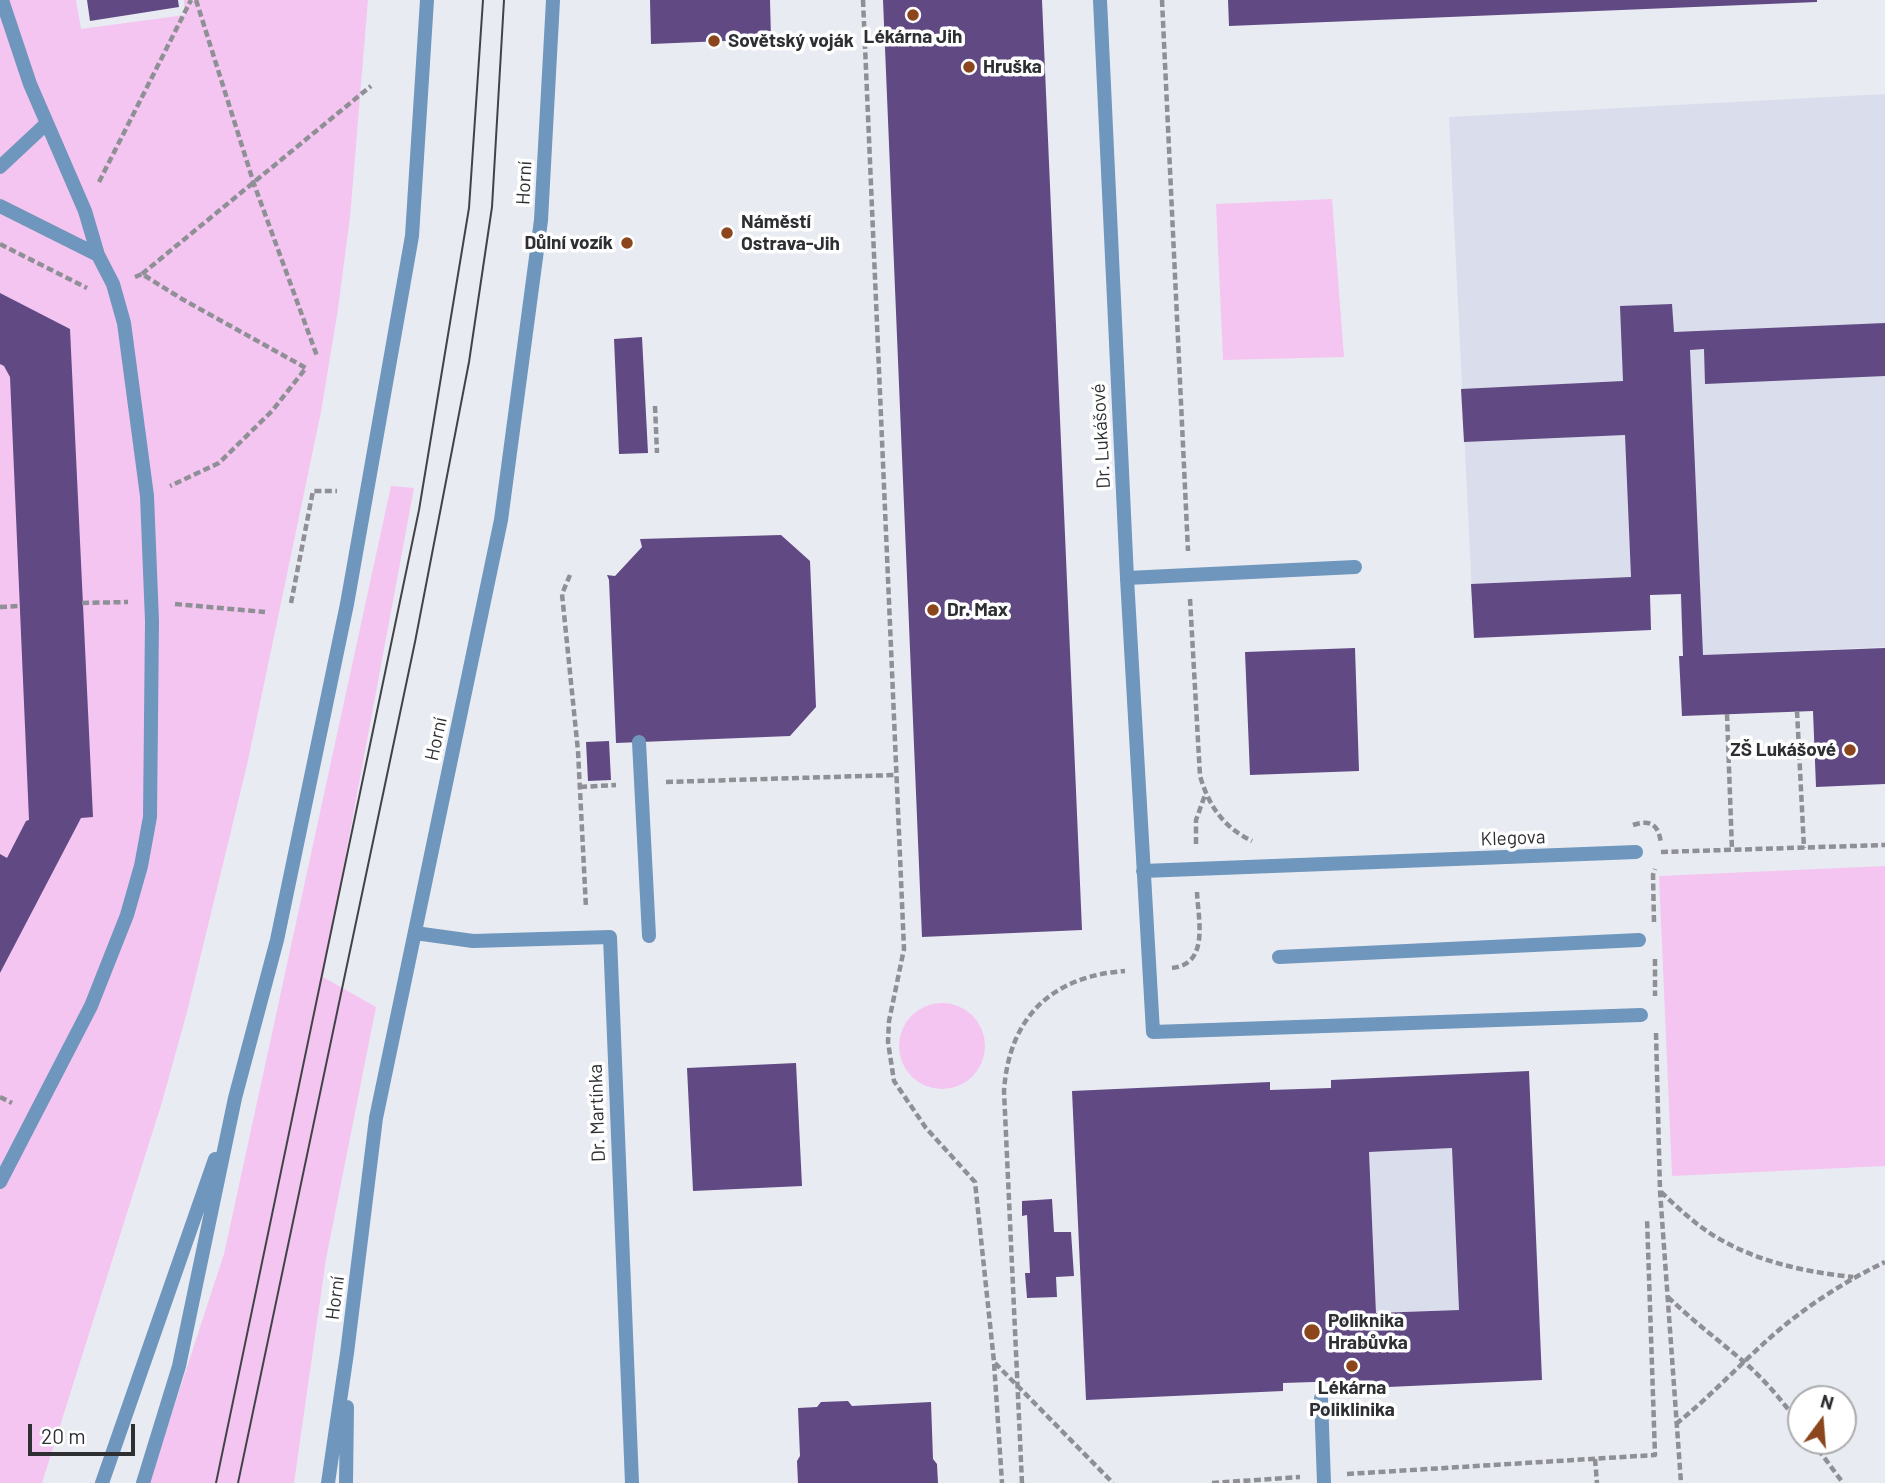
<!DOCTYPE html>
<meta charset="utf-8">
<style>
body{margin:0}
#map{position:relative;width:1885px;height:1483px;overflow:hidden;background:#e9ebf2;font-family:Barlow,sans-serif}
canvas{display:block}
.north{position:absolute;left:1787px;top:1385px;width:70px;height:70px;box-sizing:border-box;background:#fff;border:2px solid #abacad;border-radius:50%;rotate:16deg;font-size:19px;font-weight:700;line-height:28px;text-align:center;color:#2e2f32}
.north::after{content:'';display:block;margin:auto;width:24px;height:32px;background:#8b461d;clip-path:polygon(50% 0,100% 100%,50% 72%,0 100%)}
.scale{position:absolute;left:28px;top:1424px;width:107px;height:32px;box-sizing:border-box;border:4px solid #2e2f32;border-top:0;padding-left:9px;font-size:21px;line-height:24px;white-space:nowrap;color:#2e2f32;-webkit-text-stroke:5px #fff;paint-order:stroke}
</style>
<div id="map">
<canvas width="1885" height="1483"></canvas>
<div class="north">N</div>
<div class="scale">20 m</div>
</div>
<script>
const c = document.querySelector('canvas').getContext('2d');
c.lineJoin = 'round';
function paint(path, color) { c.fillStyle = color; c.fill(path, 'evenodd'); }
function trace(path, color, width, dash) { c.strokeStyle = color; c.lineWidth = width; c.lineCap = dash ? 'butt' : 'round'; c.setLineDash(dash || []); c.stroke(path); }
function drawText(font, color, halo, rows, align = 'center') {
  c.font = font + ' Barlow,sans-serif'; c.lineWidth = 7; c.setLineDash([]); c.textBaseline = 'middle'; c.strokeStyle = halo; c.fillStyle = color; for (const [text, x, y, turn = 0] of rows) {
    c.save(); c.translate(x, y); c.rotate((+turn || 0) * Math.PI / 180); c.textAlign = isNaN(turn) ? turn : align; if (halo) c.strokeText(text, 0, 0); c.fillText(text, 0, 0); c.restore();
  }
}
const built = new Path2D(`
 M1885,94V647L1683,656L1680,594L1650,595L1651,630L1474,638L1449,117Z
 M1452,1148L1459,1310L1376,1313L1369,1152Z`);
const green = new Path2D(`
 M0,0H76L81,29L185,15L184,0H368L350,217L338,309L321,412L247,765L187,1012L162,1102L42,1483H0Z
 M1332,199L1344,357L1223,360L1216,204Z
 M391,486L414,488L323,977L376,1007L326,1259L294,1483H149L224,1254Z
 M1885,866V1166L1672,1176L1659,876Z
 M899 1046a43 43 0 1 1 86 0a43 43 0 1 1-86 0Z`);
const building = new Path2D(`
 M87,0H178L179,7L90,21Z
 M650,0H770L771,39L651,44Z
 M883,0H1042L1082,930L922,937Z
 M1228,0H1817V2L1229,26Z
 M0,293L70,329L93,817L81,818L0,973V854L7,858L26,821L29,820L10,377L4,366L0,364Z
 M1672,304L1674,332L1885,323V376L1705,384L1704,349L1690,350L1703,655L1885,648V784L1816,787L1813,711L1682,716L1679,656H1683L1681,594L1650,595L1651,630L1474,638L1471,584L1631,577L1625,435L1464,442L1461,389L1623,381L1620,306Z
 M642,337L648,453L619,454L614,339Z
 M781,535L810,561L816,707L790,736L616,743L609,580L607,575L615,576L642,547L640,539Z
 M1355,648L1359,771L1250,775L1245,652Z
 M609,741L611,780L588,781L586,742Z
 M796,1063L802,1186L693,1191L687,1068Z
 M1529,1071L1542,1380L1344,1389V1381L1283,1383V1391L1086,1400L1072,1091L1270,1082V1090L1331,1088V1080ZM1452,1148L1459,1310L1376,1313L1369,1152Z
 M1052,1199L1054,1232H1071L1074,1276L1056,1277L1057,1297L1027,1298L1025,1273H1030L1027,1215L1022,1216V1201Z
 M848,1401L852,1406L931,1402L933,1459L937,1464L938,1483H798L797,1461L800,1456L798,1408L817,1407L821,1402Z`);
const path = new Path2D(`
 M196,0L254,184L317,356
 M863,0L904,949L889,1021L888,1042L894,1081L926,1128L975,1182L994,1362L1002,1483
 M1162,0L1188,551
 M99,182L191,0
 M0,244L87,288
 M142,274L371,86
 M135,277L142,274L182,299L306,368L272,411L219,463L170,486
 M655,406L657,453
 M570,575L562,594L578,751L586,908
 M1190,599L1200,776C1209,806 1223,827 1252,841
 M82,603L128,602
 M291,603L313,491H337
 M175,604L265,612
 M0,607L19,606
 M1797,711L1804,848
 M1727,714L1732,850
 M666,782L896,775
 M580,787L616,785
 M1633,825C1651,819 1659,825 1661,844
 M1196,844V820L1205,795
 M1661,852L1885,845
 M1654,922L1653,875L1655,869
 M1655,959V996
 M1172,968C1210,964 1198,919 1197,892
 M1656,1033L1660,1191L1681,1483
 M0,1097L12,1103
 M1661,1192C1678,1208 1696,1225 1716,1237C1758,1262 1805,1272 1853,1277
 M1668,1297C1692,1320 1718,1340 1743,1361C1765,1380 1784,1403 1801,1426
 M995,1363L1113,1483
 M1676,1424C1710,1397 1739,1365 1772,1336C1805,1307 1845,1281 1885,1262
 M1812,1441L1843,1483
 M1595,1459L1597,1483
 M1347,1474L1655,1455L1647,1218
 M1022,1483L1004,1091C1009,1017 1052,976 1125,971
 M1212,1483L1300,1477`);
const lane = new Path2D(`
 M1127,578L1355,567
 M639,742L649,936
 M1279,957L1639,940`);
const street = new Path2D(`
 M1100,0L1127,578L1153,1032L1641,1015
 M0,167L47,123
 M0,206L98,255
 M1143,871L1636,852
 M415,933L473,941L610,937L632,1483
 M0,1182L91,1006L127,915L141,866L150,817L152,621L147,496L124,323L113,284L98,255L85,211L30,84L2,0
 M1321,1398L1324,1483
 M102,1483L215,1159
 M143,1483L179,1366L235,1098L277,940L347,604L412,236L427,0
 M328,1483L347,1353L376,1118L501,520L541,220L553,0
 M346,1483L347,1407`);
const tram = new Path2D(`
 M216,1483L419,510L469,208L483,0
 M238,1483L415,642L469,362L492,207L504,0`);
const markers = [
 [913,15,7,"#8b461d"],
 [714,41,7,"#8b461d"],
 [969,67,7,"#8b461d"],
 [727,233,7,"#8b461d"],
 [627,243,7,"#8b461d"],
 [933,610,7,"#8b461d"],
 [1850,750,7,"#8b461d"],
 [1312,1332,9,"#8b461d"],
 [1352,1366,7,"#8b461d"]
];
const poiNames = [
 ["Lékárna Jih",913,37,"center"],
 ["Sovětský voják",728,41],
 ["Hruška",983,67],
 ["Náměstí",741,222],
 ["Ostrava-Jih",741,244],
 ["Důlní vozík",613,243,"right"],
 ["Dr. Max",947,610],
 ["ZŠ Lukášové",1836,750,"right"],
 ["Poliknika",1328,1321],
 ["Hrabůvka",1328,1343],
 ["Lékárna",1352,1388,"center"],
 ["Poliklinika",1352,1410,"center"]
];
const streetNames = [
 ["Horní",524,183,-87],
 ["Dr. Lukášové",1101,436,-93],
 ["Horní",436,739,-78],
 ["Klegova",1513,838,-2],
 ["Dr. Martínka",597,1113,-92],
 ["Horní",335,1298,-83]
];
paint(built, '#dadeec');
paint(green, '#f4c5f1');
paint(building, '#614984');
trace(path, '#8f9095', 4.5, [7, 3.5]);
trace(lane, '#6f96bc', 14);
trace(street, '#6f96bc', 14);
trace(tram, '#424347', 2);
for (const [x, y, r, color] of markers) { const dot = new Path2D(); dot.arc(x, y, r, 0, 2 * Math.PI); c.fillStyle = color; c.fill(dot); trace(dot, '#fff', 2.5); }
drawText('bold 19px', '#2e2f32', '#fff', poiNames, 'left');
drawText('19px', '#2e2f32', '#fff', streetNames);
</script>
